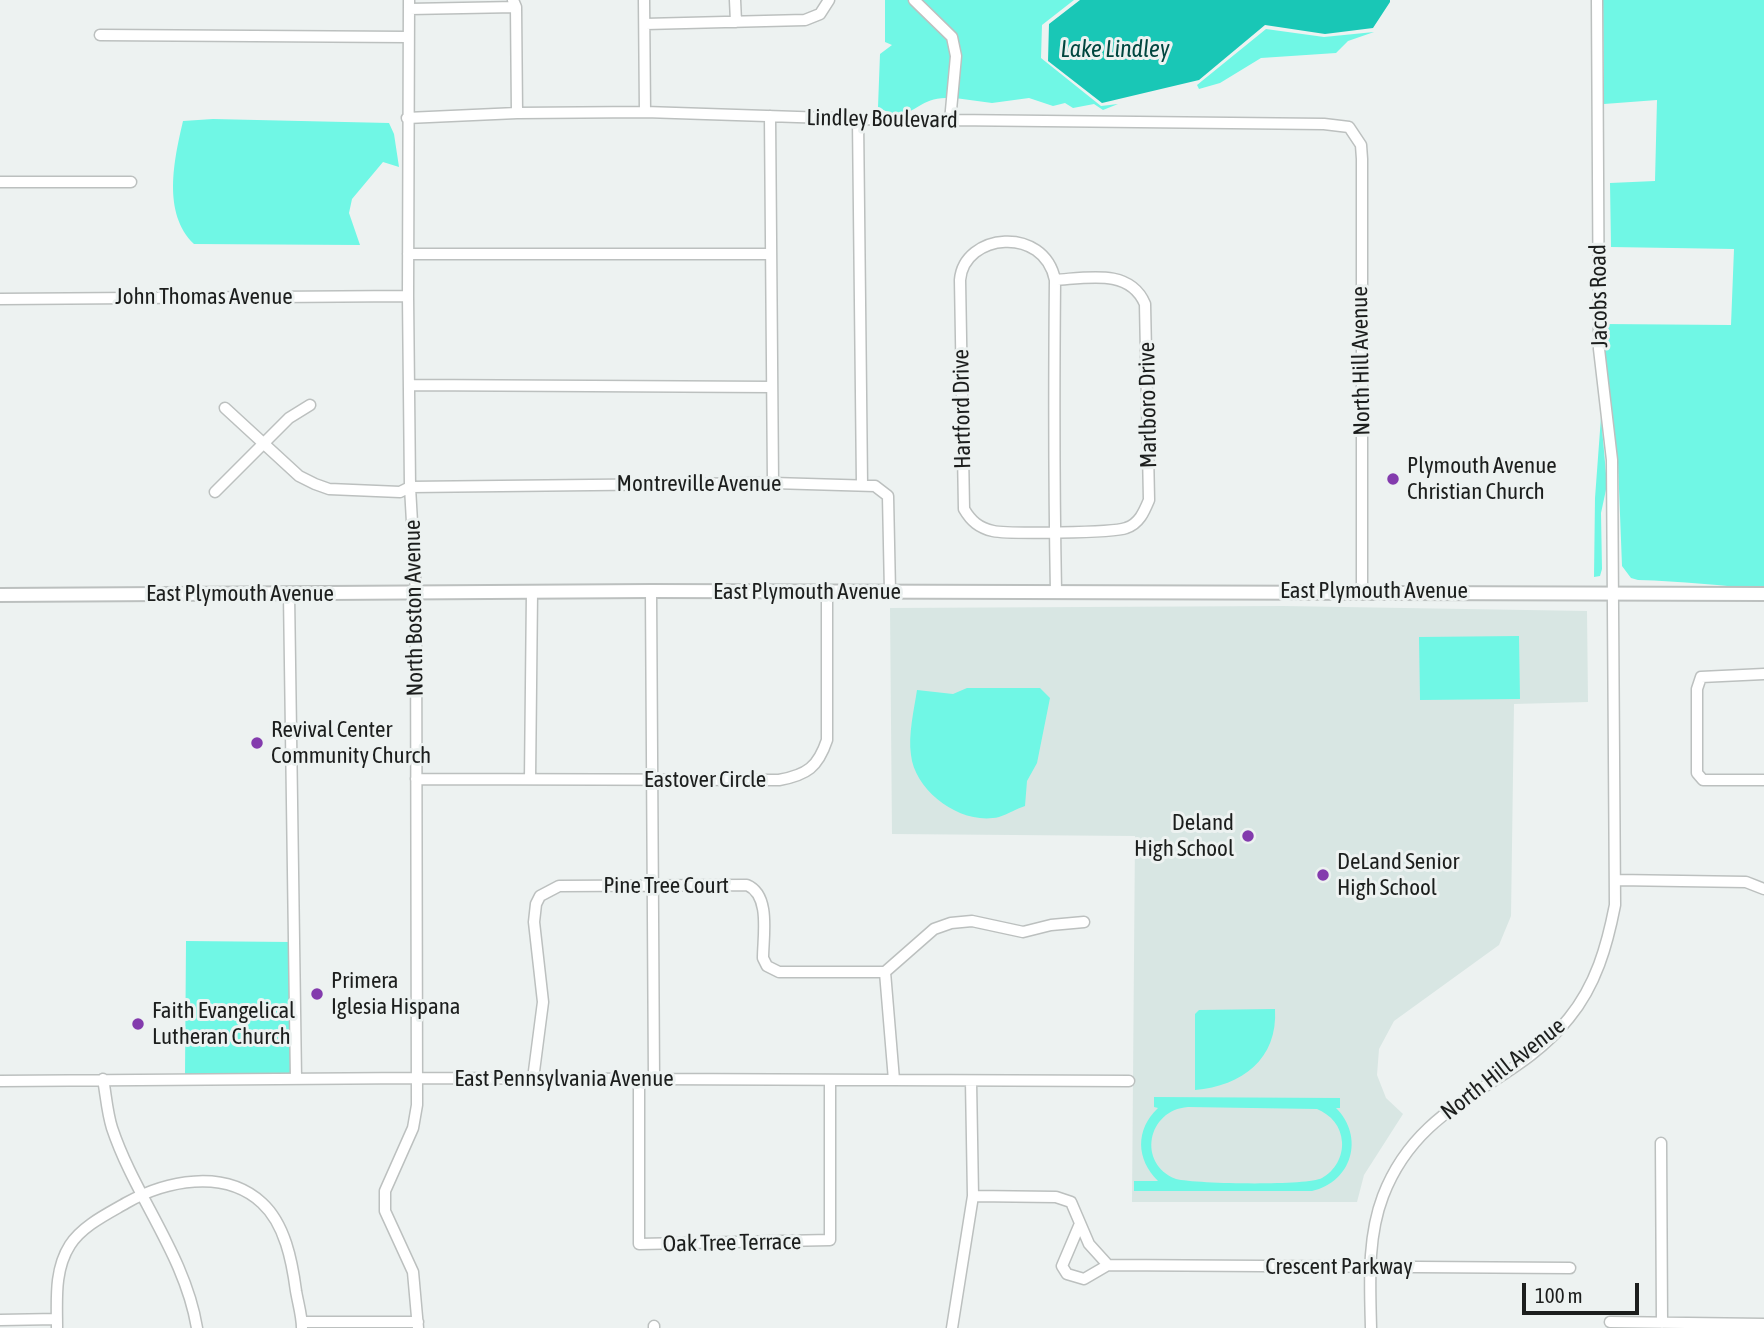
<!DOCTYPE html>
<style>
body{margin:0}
#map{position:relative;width:1764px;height:1328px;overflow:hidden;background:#edf2f1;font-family:"Asap Condensed",sans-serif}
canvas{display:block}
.scale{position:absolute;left:1522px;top:1283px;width:117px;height:32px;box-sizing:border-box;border:4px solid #1c1e1d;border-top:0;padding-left:9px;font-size:21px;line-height:24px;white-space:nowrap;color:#1c1e1d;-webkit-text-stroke:5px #edf2f1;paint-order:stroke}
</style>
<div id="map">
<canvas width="1764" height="1328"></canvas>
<div class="scale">100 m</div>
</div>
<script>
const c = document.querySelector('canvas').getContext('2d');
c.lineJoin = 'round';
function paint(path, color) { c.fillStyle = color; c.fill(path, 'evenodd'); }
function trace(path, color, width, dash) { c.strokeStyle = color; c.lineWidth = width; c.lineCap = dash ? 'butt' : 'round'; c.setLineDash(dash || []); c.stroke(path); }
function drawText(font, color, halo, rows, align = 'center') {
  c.font = font + ' "Asap Condensed",sans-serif'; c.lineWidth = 6; c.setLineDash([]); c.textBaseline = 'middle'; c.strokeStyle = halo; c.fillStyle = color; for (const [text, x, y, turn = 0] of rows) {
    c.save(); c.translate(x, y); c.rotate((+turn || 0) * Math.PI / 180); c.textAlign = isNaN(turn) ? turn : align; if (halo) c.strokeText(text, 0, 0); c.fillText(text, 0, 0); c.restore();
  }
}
const built = new Path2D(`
 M1283,606L1587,611L1588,702L1514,704L1511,916L1499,945L1394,1021L1379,1049L1377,1075L1386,1098L1403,1114L1364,1175L1357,1202H1132L1135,836L892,834L890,608Z`);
const green = new Path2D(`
 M885,0H909C918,16 943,27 949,41C956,57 949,81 947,98C914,97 912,127 878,107L880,54L892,45L885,42Z
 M919,0H1074L1042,25L1041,58L1101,106L1118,104L1103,110L1094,104L1073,108L1065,103L1053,106L1029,98L992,103L955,98V33Z
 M1603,0H1764V589C1722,586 1681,581 1638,580L1631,578L1622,566L1618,463L1603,353L1604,324L1731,325L1734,249L1611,247L1610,183L1655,181L1657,100L1604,104Z
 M1266,29L1324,37L1374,32L1348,41L1336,53L1261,58L1220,83L1199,89L1197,85Z
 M213,119L389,123L394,134L399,167L383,162L352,199L349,213L360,245L194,244C162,213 174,160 183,121Z
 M1601,417L1607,485L1601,513L1602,569L1600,576L1594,577L1595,498Z
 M1519,636L1520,699L1420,700L1419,637Z
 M967,688H1040L1050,698L1037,763L1027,781L1025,806C1016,809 1008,814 999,817C962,826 915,792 911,755C908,735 914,710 917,690L953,694Z
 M186,941L291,942L292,1071L288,1076L185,1074Z
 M1275,1009C1278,1059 1242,1086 1195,1090V1014L1199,1010Z
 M1154,1097L1340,1098V1108H1336C1365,1137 1352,1182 1312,1191H1134V1181H1158C1136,1159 1135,1130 1158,1108L1154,1107ZM1188,1107L1317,1109C1331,1115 1341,1126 1342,1142C1343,1156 1335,1171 1322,1178C1307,1186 1196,1184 1176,1179C1137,1164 1147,1110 1188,1107Z`);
const water = new Path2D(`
 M1080,0H1390V2L1373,28L1325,34L1265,25L1199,80L1102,103L1048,61L1049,24Z`);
const minor = new Path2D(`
 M409,0L408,296L410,487L416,593L417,1105L413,1128L385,1191V1211L413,1272L418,1328
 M513,0L516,7L517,113
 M644,0L645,112
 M735,0L736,22
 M914,0L952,37L956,56L950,121
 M409,9L516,7
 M645,24L805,20L820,14L829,0
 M100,35L407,37
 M770,116L773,483
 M407,118L517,113L645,112L858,119L1324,124L1349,127L1361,145L1362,159V592
 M858,119L862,485
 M0,182H131
 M408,254H771
 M1055,280C1087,278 1130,268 1145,304L1149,500C1144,512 1139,524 1126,528C1113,533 1007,534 993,531C979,528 971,521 964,509L960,280C964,233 1044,225 1055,280C1054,384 1054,488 1056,592
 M0,299L408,296
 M409,385L772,387
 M225,408L299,476L315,484L329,489L400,492L410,487L773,483L875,486L888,496L890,592
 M215,492L289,418L310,405
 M651,591L654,1079
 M289,594L296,1079
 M1764,674L1701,677L1697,689V773L1703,780H1764
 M416,779L779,780C807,775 818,767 827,740V594
 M530,779L532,592
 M1617,880L1746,882L1764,889
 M885,972L934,929L951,923L972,921L1023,932L1051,925L1084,922
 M885,972L894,1080
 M103,1079C106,1095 107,1112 112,1128C135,1197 185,1255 197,1328
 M533,1079L543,1002L534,922L536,904L540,896L559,886L747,885C771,895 763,936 763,958L767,966L779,972H885
 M639,1079V1244L830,1240V1081
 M0,1081L416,1078L1129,1081
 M1661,1143L1662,1323
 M973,1196L1056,1197L1071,1202L1089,1244L1108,1265L1570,1268
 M1079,1226L1062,1266L1067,1274L1084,1279L1108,1265
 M0,1320L57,1319
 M302,1322H418
 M1610,1322L1764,1324
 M654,1326V1328
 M57,1328C57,1300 54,1270 70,1245C82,1226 107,1214 126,1203C165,1181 224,1168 262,1203C285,1224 292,1261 296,1291C298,1303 302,1316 302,1328
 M952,1328L973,1196L971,1081
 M1371,1328C1370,1284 1367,1238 1383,1196C1421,1097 1513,1089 1569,1018C1596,985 1607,946 1615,905L1612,460L1599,349L1597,0`);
const major = new Path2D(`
 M0,595L651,591L1764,594`);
const markers = [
 [1393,479,7,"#833bad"],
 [257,743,7,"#833bad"],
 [1248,836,7,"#833bad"],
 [1323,875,7,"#833bad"],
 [317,994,7,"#833bad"],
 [138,1024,7,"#833bad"]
];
const streetNames = [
 ["Lindley Boulevard",882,119,1],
 ["Jacobs Road",1599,296,-91],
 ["John Thomas Avenue",204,297],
 ["North Hill Avenue",1361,361,-91],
 ["Marlboro Drive",1148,405,-91],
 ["Hartford Drive",962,409,-91],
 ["Montreville Avenue",699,484],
 ["East Plymouth Avenue",1374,591],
 ["East Plymouth Avenue",807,592],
 ["East Plymouth Avenue",240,594],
 ["North Boston Avenue",414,608,-91],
 ["Eastover Circle",705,780],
 ["Pine Tree Court",666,886],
 ["North Hill Avenue",1503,1069,-38],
 ["East Pennsylvania Avenue",564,1079],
 ["Oak Tree Terrace",732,1243,-1],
 ["Crescent Parkway",1339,1267]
];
const poiNames = [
 ["Plymouth Avenue",1407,466],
 ["Christian Church",1407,492],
 ["Revival Center",271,730],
 ["Community Church",271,756],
 ["Deland",1234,823,"right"],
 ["High School",1234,849,"right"],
 ["DeLand Senior",1337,862],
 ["High School",1337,888],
 ["Primera",331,981],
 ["Iglesia Hispana",331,1007],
 ["Faith Evangelical",152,1011],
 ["Lutheran Church",152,1037]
];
const waterNames = [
 ["Lake Lindley",1115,49]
];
paint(built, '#d8e6e3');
paint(green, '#70f7e5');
paint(water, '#19c7b6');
trace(minor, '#bcc0bf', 13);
trace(major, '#bcc0bf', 16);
trace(minor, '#fff', 10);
trace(major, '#fff', 12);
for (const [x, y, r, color] of markers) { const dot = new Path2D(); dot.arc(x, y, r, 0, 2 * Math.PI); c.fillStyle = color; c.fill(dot); trace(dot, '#edf2f1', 2.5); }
drawText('23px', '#1c1e1d', '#edf2f1', streetNames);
drawText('23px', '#1c1e1d', '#edf2f1', poiNames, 'left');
drawText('italic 24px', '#00463f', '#edf2f1', waterNames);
</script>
